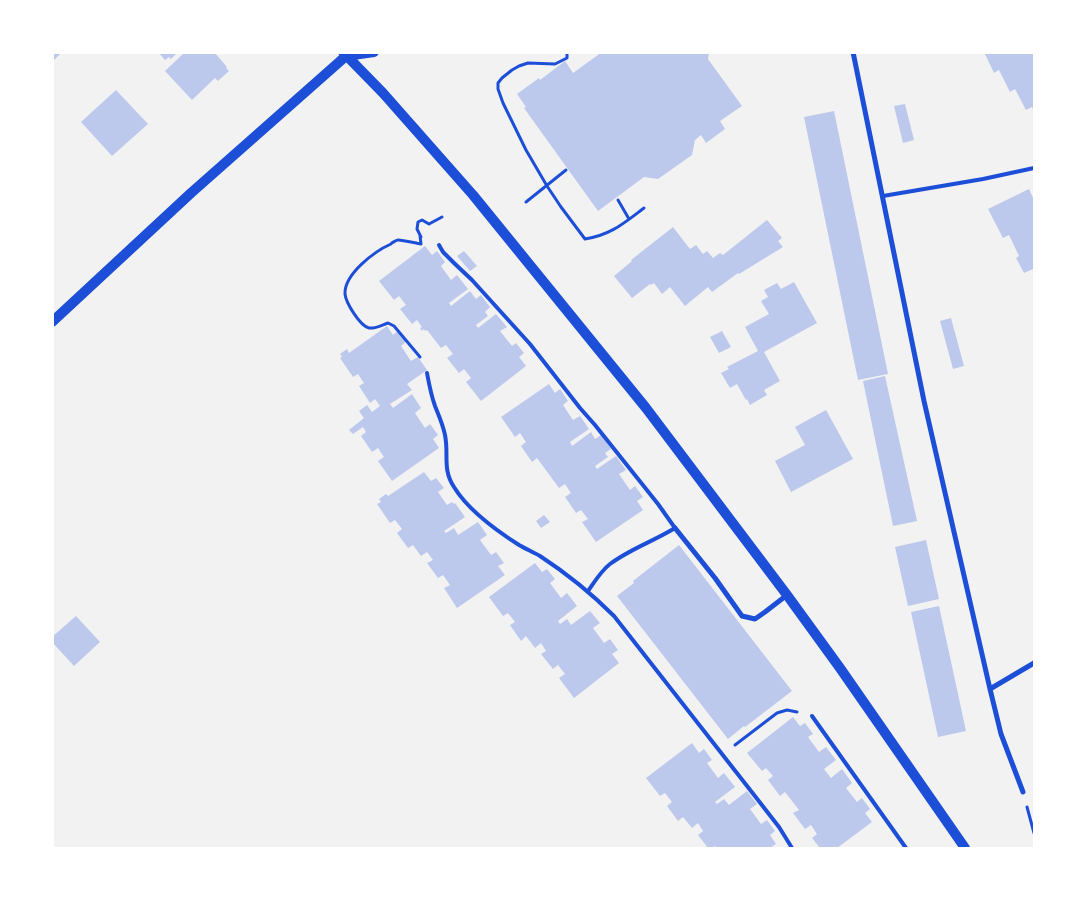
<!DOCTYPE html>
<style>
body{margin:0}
#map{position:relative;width:1087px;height:901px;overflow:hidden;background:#f2f2f2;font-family:"Archivo Narrow",sans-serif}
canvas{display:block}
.frame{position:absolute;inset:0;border:54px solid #fff;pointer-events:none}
</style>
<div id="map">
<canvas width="1087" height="901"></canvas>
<div class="frame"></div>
</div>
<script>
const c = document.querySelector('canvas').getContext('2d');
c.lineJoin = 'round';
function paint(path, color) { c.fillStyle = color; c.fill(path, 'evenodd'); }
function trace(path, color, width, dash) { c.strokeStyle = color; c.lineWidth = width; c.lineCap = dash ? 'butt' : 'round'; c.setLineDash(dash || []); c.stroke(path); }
const building = new Path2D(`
 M52,52H62L52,62Z
 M158,52H178L171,59L169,57L165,60Z
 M185,52H214L227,67L226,68L229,71L218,81L215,78L192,100L165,71Z
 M602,52H709L708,59L742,106L720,121L725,129L706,143L701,135L695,140L692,155L658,179L644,177L598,211L524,108L526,107L517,94L539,78L540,80L565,61L573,73Z
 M984,52H1034V112L1032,107L1026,110L1015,89L1010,92L999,70L994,73Z
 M116,90L148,124L112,156L81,122Z
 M905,104L914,140L903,143L894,106Z
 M834,111L888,374L858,380L804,117Z
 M1029,189L1034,200V272L1033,269L1024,273L1016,258L1019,256L1009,235L1003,238L988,209Z
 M767,220L782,238L778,241L783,247L739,274L738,273L712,292L708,287L685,306L670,287L662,294L654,283L651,285L650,284L632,298L614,276L632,261L631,260L673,227L690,249L696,245L703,254L707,251L713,258L720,253L723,255Z
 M425,246L432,255L437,251L445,262L441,266L451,280L457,275L468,289L449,303L451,306L470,291L476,299L481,295L490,307L485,312L488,316L476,325L478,328L496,314L507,327L500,331L512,346L516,343L524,353L519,357L526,366L481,401L466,382L471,378L464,369L459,373L447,358L453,354L446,345L441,348L427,330L425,331L424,329L422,331L420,328L422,327L417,320L412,324L400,309L406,305L399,296L394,300L379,281Z
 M464,251L477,266L470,271L457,256Z
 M794,282L817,323L764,352L780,381L764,390L767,395L750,405L747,399L746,400L737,384L730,388L721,373L729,369L727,367L758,351L745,327L769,314L761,301L768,297L764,290L777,283L781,289Z
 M951,318L964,366L953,369L940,321Z
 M387,326L393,335L398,331L406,342L401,346L411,361L418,357L427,370L407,384L412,390L390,404L393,408L412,394L421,408L415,413L425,428L430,424L438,435L433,439L439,448L392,481L378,461L384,457L378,448L372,452L361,436L366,432L363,427L353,434L349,430L364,418L359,411L367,405L372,412L380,406L375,399L370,403L359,386L364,383L358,374L353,377L340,358L342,357L340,354L347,349L349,353Z
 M722,331L731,347L719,353L710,337Z
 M885,376L917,521L893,526L863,381Z
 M549,384L555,393L560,389L568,401L563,405L573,420L580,416L589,429L570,442L572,446L591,432L595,439L601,435L611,449L605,453L608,457L595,466L597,469L616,456L626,470L619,474L630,490L635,486L643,497L637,501L643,510L596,542L582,522L588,519L581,510L576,513L565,497L571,493L565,484L559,488L537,458L532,462L521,446L526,442L520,433L515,437L501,417Z
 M826,410L853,459L791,492L775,461L805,445L795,427Z
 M424,472L431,481L436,478L444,488L438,492L447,505L452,502L454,504L455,503L465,517L444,531L446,533L454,528L458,535L478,522L487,535L480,540L491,555L496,552L504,563L498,566L505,575L457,608L444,588L450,585L443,575L438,578L427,563L433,560L427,552L421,556L413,545L408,548L397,533L402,529L395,520L390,523L377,504L381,502L379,499L386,494L388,496Z
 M544,515L550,522L541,528L536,521Z
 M926,540L939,599L908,606L895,547Z
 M679,545L792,691L745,727L744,726L728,739L617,596L634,583L633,581Z
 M535,563L542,572L547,569L555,579L550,583L561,598L567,593L577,606L558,621L560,624L567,619L571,625L590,611L600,623L593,628L604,643L610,639L618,650L612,654L619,663L574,698L559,678L565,674L558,665L553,669L541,654L546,651L541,643L535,648L526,636L521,641L510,625L515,622L508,613L503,616L489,597Z
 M939,606L966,731L938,737L911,612Z
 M76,616L100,642L74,666L52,642V637Z
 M793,717L800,726L805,723L813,734L808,737L819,752L826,747L836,760L824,769L831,778L842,769L852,783L846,788L857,802L862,798L870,809L865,813L872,822L837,848H820L812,838L817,834L811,825L805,829L793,813L799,810L785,792L780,796L768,780L773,776L766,768L762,771L747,753Z
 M692,743L699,753L704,749L712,760L707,763L718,778L724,773L735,787L715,802L717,804L724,799L729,805L747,791L757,804L750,809L761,824L767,820L775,831L770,835L776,844L770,848H717L715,846L711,848H708L698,835L703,831L698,823L692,828L683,817L678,821L667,806L672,802L665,793L660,796L646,778Z`);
const path = new Path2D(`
 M567,52V58L555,64L528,63L519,66L512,70L502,78L498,83V89L503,103L526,150L547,186L561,207L585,239C611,235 624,223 644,208
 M618,200L629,219
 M526,202L566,170
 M420,236L421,244C415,243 403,240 398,240C397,240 391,243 391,244C375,251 344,274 345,294C346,303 360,326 369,328C375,329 382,325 388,323L394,326L420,357
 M421,237L417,229L418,222L422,220L429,224L442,217
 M735,745L777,713L787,710L797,712
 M1027,807L1034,833`);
const service = new Path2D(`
 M883,196L983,179L1034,168
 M439,245L443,252L454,263L472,280L530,344L580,408L595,425L658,504L675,528C654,541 630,549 610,564C601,571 595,581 588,591
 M427,373C429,384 431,395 435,406C439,416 443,425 445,435C449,454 442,469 454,487C468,510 497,531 519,545C526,549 533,552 540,556C566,573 591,593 614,616L758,800L779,827L792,848
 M812,716L906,848`);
const minor = new Path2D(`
 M853,52L924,401L990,689L1001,734L1023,792
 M675,528L715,578L742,616L755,619L765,612L787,595
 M990,689L1034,663`);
const secondary = new Path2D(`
 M343,52L383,93L473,195L646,408L787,595L840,668L965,848
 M346,56L374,52
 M52,322L191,193L346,56L348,52`);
paint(building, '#bdc9ec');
trace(path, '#1d4ed8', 3);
trace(service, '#1d4ed8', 4);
trace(minor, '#1d4ed8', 5);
trace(secondary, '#1d4ed8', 10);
</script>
